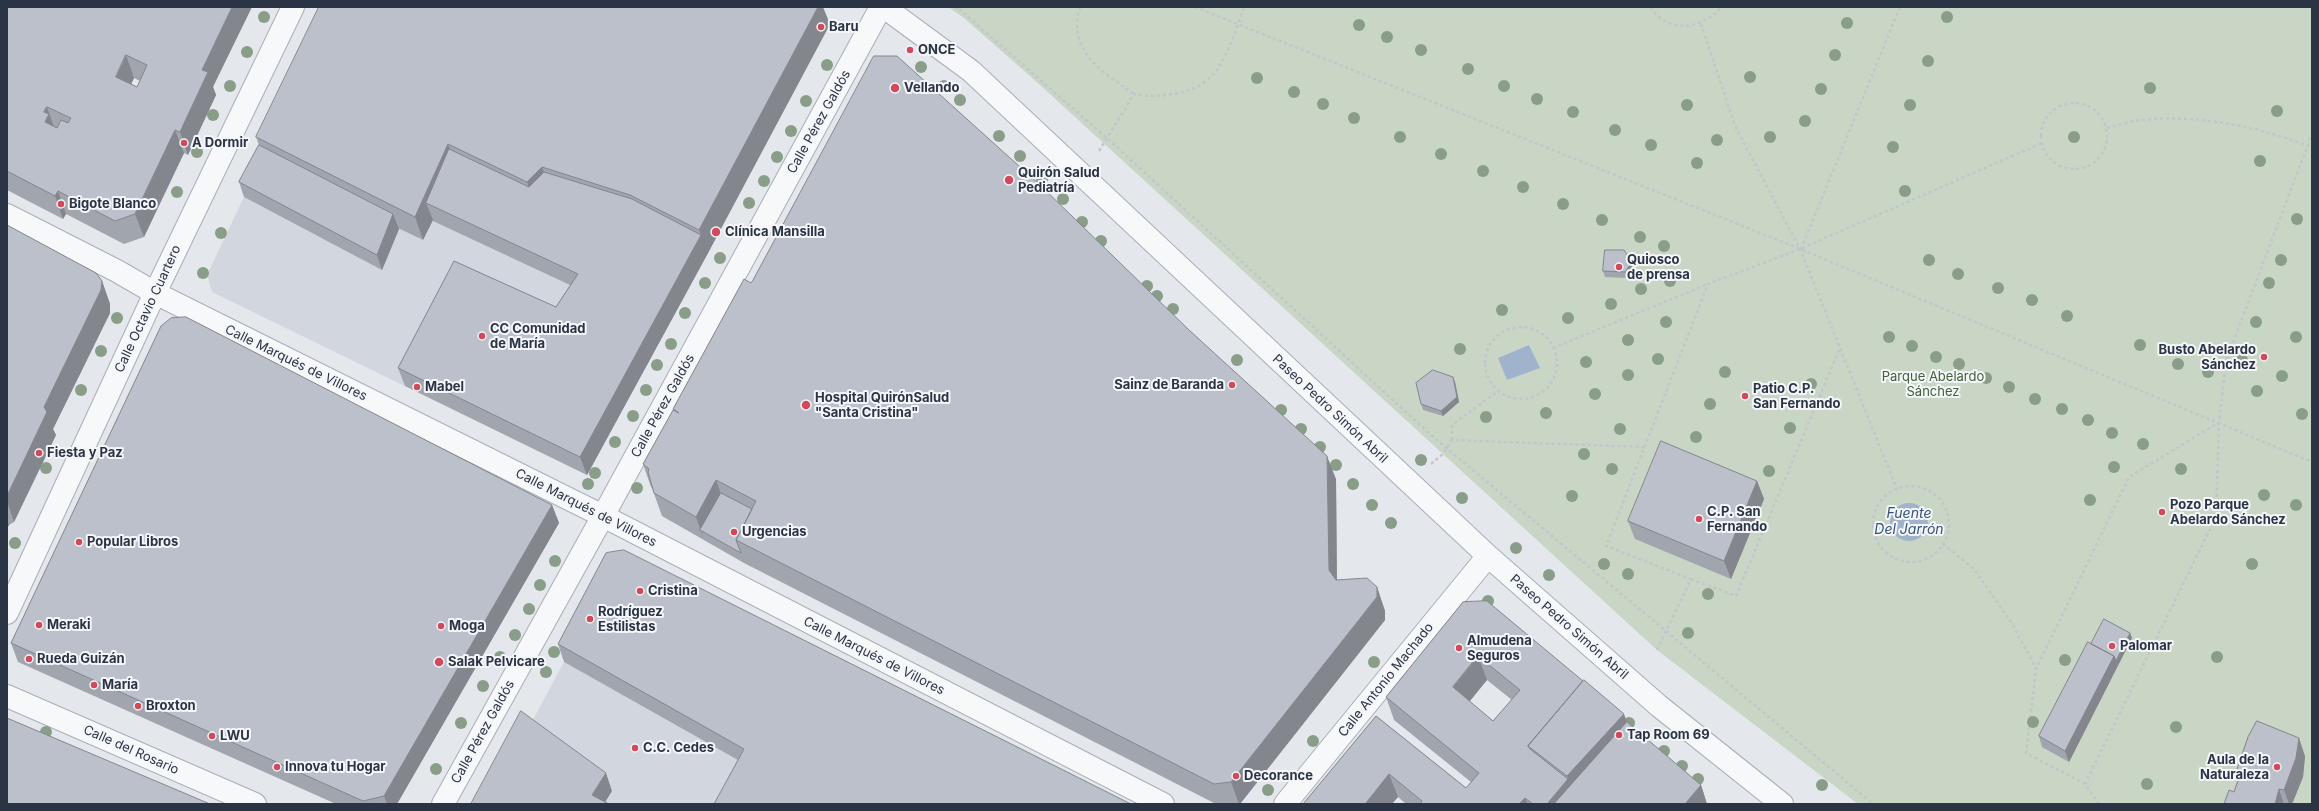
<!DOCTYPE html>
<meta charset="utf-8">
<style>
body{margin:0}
#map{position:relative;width:2319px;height:811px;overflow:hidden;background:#e4e7ec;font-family:Inter,sans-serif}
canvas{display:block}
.frame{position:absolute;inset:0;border:8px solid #2b3445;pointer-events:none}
</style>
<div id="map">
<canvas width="2319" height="811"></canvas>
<div class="frame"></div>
</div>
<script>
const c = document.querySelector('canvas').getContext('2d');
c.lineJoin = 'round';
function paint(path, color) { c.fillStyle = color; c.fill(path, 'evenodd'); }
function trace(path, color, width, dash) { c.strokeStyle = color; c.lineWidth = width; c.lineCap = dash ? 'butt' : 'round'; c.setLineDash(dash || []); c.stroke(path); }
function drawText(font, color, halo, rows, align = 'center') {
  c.font = font + ' Inter,sans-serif'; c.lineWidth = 4; c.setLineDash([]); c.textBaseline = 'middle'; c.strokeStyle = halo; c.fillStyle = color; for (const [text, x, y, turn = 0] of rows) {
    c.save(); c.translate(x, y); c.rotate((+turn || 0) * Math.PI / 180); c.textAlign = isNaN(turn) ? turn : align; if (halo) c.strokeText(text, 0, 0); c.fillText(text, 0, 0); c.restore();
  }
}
const built = new Path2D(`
 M265,160L423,240L433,221L638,218L708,253L587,475L212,292L207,275L244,197Z
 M564,662L751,767L731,804H604L528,729Z`);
const green = new Path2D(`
 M948,7H2312V804H1858L1657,650L1039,84L964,18Z`);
const water = new Path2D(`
 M1529,345L1540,368L1507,380L1498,358Z
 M1890 522a19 19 0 1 1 38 0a19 19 0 1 1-38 0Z`);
const path = new Path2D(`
 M955,7L959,9L960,7
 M1080,7C1066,51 1103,72 1134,94
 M1195,7L1800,249L2312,462
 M1651,7C1668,35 1703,29 1721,7
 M959,9L1108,139L1431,435L1873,804
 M1701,24L1735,126L1800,249L1897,489
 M2041 136a33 33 0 1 1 66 0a33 33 0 1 1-66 0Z
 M2107,128C2118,125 2131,121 2142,120C2200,114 2258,127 2312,147
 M1099,151L1134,94C1160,99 1200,94 1216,71C1229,53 1237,28 1244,7
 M1801,249L1900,7
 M1485 363a36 36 0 1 1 72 0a36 36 0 1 1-72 0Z
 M1553,348L1708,284
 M1452,440V425L1498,391
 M1431,464L1443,454L1452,440L1644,447
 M1873 524a38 38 0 1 1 76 0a38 38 0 1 1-76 0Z
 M1943,544L1974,569L2011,622L2036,668
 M1691,579L1736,596L1840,348
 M1657,650L1691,579L1606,546L1708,284L1800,249L2042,143
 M2085,784L2026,753L2036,669L2129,477L2218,423
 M2099,804L2085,784L2216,517L2219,423L2226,361L2312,134`);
const minor = new Path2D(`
 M884,7L971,71L1488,556L1659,706L1782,804
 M7,215L117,271L155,293L603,516L1163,804
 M7,613L155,293L293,7
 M7,696L255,804
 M443,804L603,516L881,7
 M1285,804L1488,556`);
const trees = [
 [264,17],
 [1947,17],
 [1847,23],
 [1359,25],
 [1387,37],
 [1421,50],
 [247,52],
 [1835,55],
 [1928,61],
 [827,65],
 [921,67],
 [1468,69],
 [1750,77],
 [1257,78],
 [230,86],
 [944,86],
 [1504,86],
 [2150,88],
 [1821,89],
 [1294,92],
 [1537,99],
 [960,100],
 [806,101],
 [1323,104],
 [1687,105],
 [1910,105],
 [2277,111],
 [1573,112],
 [213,115],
 [1354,118],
 [1805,121],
 [1615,130],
 [791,131],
 [999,136],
 [1400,137],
 [1770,137],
 [2074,137],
 [1717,140],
 [1651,145],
 [1893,147],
 [197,152],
 [1441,154],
 [1020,156],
 [777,157],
 [2260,161],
 [1697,163],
 [1483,171],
 [1042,179],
 [764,181],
 [1523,187],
 [1905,191],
 [177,192],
 [1063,199],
 [749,203],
 [1563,204],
 [2297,219],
 [1602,220],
 [1082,222],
 [221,233],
 [1640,237],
 [1101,241],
 [1664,246],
 [720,258],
 [1929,260],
 [2281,260],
 [203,273],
 [1958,274],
 [1670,281],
 [705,283],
 [2269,283],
 [1147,286],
 [1998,288],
 [1641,289],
 [1157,296],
 [2032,300],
 [1611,304],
 [1173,309],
 [1502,310],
 [685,313],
 [2067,316],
 [117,318],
 [1568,318],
 [1666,322],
 [2256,322],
 [1889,337],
 [2296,337],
 [1628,340],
 [671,344],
 [2140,345],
 [1912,346],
 [1460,349],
 [101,351],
 [1936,357],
 [1658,359],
 [1237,360],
 [2242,360],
 [1586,362],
 [1959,364],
 [2178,364],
 [657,365],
 [1725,372],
 [2208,372],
 [1628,375],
 [2282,376],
 [1986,378],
 [1811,384],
 [2009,387],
 [81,390],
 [646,390],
 [2257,391],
 [1595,394],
 [2035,399],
 [1710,404],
 [2062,409],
 [1281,410],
 [1546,413],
 [2302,414],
 [633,416],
 [1486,417],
 [2088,420],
 [1790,428],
 [1301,429],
 [1620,429],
 [2112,433],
 [1696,437],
 [615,442],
 [2143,444],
 [1320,447],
 [1584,454],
 [1421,460],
 [1336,465],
 [2114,467],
 [46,468],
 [1612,469],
 [2181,469],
 [1769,471],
 [595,473],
 [588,484],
 [1353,484],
 [637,488],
 [2264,495],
 [1572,496],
 [1462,498],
 [2090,500],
 [1372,505],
 [2296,505],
 [1391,523],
 [15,543],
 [1516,548],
 [555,561],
 [1604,564],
 [2252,564],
 [1628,574],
 [1549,575],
 [540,585],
 [1708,594],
 [1488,601],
 [529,609],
 [1688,633],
 [515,635],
 [554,652],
 [500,657],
 [2217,657],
 [2065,660],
 [1374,662],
 [546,672],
 [483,686],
 [2033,722],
 [461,723],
 [1629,723],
 [2176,727],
 [46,732],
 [1313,741],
 [1664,751],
 [1682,766],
 [436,769],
 [1698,779],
 [2147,784],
 [1822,785],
 [1268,790]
];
const wall = new Path2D(`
 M7,7L213,87L216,95L188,155L184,153L144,237L124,244L66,214L63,219L7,190ZM134,78L140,81L137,87L131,84Z
 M830,24L708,253L587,475L405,386L398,368L556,307L570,285L433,221V220L423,240L398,228L399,229L382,270L244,197L239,182L259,145L256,137Z
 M7,225L102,281L110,304V313L53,429L56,435L14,522L9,525L7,528Z
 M1632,264V271L1627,278L1605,277L1603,271Z
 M751,283L1336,479L1337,580L1377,587L1385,611V620L1240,804H1216L744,563L662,516L652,488L651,487L643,464L674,411L673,409Z
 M1455,382L1459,402L1443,416L1423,410L1421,404Z
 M1757,481L1764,499L1731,579L1635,539L1628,521Z
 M552,505L559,523L397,804H336L18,662L11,643Z
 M1463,602L1627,722L1701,785L1707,804H1406L1398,797L1392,804H1303L1376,716L1466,788L1471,782L1394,720L1386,697ZM1487,680L1512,700L1493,721L1469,701Z
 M2130,633L2132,638L2069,762L2042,747L2039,736L2091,644Z
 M558,644L1131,804L738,760L564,662Z
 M2305,756L2303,777L2292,804H2224L2234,792L2238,779L2236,772Z`);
const shadedWall = new Path2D(`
 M232,7H252L213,87L216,95L188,155L180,132L202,70Z
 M818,7H823L830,24L708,253L699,230Z
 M126,55L134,78L124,100L116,77Z
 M47,107L55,130L45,122L44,112Z
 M175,130L184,153L144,237L135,214Z
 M448,144L456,167L426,203L433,220L423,240L415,217Z
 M542,167L550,190L535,205L527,182Z
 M58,191L66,214L63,219L55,196Z
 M393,214L399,229L382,270L377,255Z
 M701,235L708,253L587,475L580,457Z
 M1630,259L1632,264V271L1627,278L1625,272Z
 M102,281L110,304V313L53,429L56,435L14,522L7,501V496L44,407Z
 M1453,377L1455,382L1459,402L1443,416L1441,411Z
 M1327,456L1336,479L1337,593L1329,570Z
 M716,480L724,503L700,530L704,540L696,517Z
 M1757,481L1764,499L1731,579L1724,561Z
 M552,505L559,523L397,804H387L384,796Z
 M7,520L9,525L7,528Z
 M1377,587L1385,611V620L1240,804H1239L1231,782Z
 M2130,633L2132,638L2069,762L2065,751L2114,656Z
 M1478,656L1487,680L1462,711L1453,687Z
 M1624,714L1633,740L1575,804H1547L1568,779L1567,776Z
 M2299,738L2305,756L2303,777L2292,804H2289L2284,790Z
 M606,773L612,791L604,804L592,795Z
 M1389,774L1398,797L1392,804H1366V803Z
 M1701,785L1707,804H1685Z
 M2279,789L2284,804H2275Z
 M1525,798L1528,804H1519Z`);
const building = new Path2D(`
 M7,7H232L202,70L208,72L180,132L175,130L135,214L115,221L58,191L55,196L7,171ZM126,55L147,65L137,87L116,77ZM47,107L71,118L68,123L61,120L57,128L45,122L49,114L44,112Z
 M319,7H818L699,230L630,195L542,167L527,182L448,144L415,217L256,137Z
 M874,56H897L1040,185L1189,330L1327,456L1329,570L1336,580L1367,578L1377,587V597L1231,782L1214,784L736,540L756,501L716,480L696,517L654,493L648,472L649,469L643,464L673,410L679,413L673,409L744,279L751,283L753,280Z
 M259,145L393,214L377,255L239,182Z
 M449,149L529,187L544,172L632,199L701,235L580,457L398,368L454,261L556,307L578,274L426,203Z
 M7,225L96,273L102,281L101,290L44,407L47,412L7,496Z
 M1605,250H1624L1630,259V265L1625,272L1603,271Z
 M186,317L552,505L384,796L363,801L11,643L161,326L171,318Z
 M1433,370L1453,377L1457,397L1441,411L1421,404L1416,383Z
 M1661,441L1757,481L1724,561L1628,521Z
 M721,493L752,509L736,540L741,553L700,530Z
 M624,550L1131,804H714L744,749L558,644L606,553Z
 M1487,601L1583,681L1528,746L1530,749L1568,779L1547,804H1533L1525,798L1519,804H1420L1422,801L1389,774L1366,803L1368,804H1303L1376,716L1466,788L1479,773L1386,697L1463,602ZM1478,656L1520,690L1493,721L1453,687Z
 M2104,619L2130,633L2116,661L2114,656L2091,644Z
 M2088,642L2114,656L2065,751L2039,736Z
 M1584,680L1624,714L1567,776L1528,746Z
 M521,711L606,773L592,795L609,804H471Z
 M7,718L210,804H7Z
 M2257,721L2299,738L2296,758L2284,790L2279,789L2275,804H2224L2229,790L2234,792L2240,775L2236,772L2248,737Z
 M1627,722L1701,785L1685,804H1554Z`);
const markers = [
 [821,27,4,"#d1495b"],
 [910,50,4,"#d1495b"],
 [895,88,5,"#d1495b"],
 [184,143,4,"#d1495b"],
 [1009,180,5,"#d1495b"],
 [61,204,4,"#d1495b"],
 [716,232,5,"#d1495b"],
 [1619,267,4,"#d1495b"],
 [482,336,4,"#d1495b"],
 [2264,357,4,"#d1495b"],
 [1232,385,4,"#d1495b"],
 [417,387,4,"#d1495b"],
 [1745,396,4,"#d1495b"],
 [806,405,5,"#d1495b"],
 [39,453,4,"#d1495b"],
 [2162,512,4,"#d1495b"],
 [1699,519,4,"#d1495b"],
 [734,532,4,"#d1495b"],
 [79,542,4,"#d1495b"],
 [640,591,4,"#d1495b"],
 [590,619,4,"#d1495b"],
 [39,625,4,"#d1495b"],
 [441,626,4,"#d1495b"],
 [2112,646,4,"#d1495b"],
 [1459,648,4,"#d1495b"],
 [29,659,4,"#d1495b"],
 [439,662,5,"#d1495b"],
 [94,685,4,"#d1495b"],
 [138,706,4,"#d1495b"],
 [1619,735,4,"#d1495b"],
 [212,736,4,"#d1495b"],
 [635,748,4,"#d1495b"],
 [277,767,4,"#d1495b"],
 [2277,767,4,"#d1495b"],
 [1236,776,4,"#d1495b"]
];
const poiNames = [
 ["Baru",829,27],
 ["ONCE",918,50],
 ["Vellando",904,88],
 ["A Dormir",192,143],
 ["Quirón Salud",1018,173],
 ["Pediatría",1018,188],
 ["Bigote Blanco",69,204],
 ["Clínica Mansilla",725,232],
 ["Quiosco",1627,260],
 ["de prensa",1627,275],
 ["CC Comunidad",490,329],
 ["de María",490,344],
 ["Busto Abelardo",2256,350,"right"],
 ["Sánchez",2256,365,"right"],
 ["Sainz de Baranda",1224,385,"right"],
 ["Mabel",425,387],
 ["Patio C.P.",1753,389],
 ["San Fernando",1753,404],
 ["Hospital QuirónSalud",815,398],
 ["\"Santa Cristina\"",815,413],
 ["Fiesta y Paz",47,453],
 ["Pozo Parque",2170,505],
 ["Abelardo Sánchez",2170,520],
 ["C.P. San",1707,512],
 ["Fernando",1707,527],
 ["Urgencias",742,532],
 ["Popular Libros",87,542],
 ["Cristina",648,591],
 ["Rodríguez",598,612],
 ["Estilistas",598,627],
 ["Meraki",47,625],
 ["Moga",449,626],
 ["Almudena",1467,641],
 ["Seguros",1467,656],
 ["Palomar",2120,646],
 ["Rueda Guizán",37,659],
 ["Salak Pelvicare",448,662],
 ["María",102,685],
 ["Broxton",146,706],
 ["Tap Room 69",1627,735],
 ["LWU",220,736],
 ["C.C. Cedes",643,748],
 ["Aula de la",2269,760,"right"],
 ["Naturaleza",2269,775,"right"],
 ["Innova tu Hogar",285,767],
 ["Decorance",1244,776]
];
const streetNames = [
 ["Calle Pérez Galdós",819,122,-61],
 ["Calle Octavio Cuartero",148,309,-65],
 ["Calle Marqués de Villores",296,363,26],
 ["Calle Pérez Galdós",663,406,-61],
 ["Paseo Pedro Simón Abril",1330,409,43],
 ["Calle Marqués de Villores",586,508,27],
 ["Paseo Pedro Simón Abril",1569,627,41],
 ["Calle Marqués de Villores",874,656,27],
 ["Calle Antonio Machado",1386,680,-51],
 ["Calle Pérez Galdós",483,732,-61],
 ["Calle del Rosario",131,750,24]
];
const parkNames = [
 ["Parque Abelardo",1933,377],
 ["Sánchez",1933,392]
];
const waterNames = [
 ["Fuente",1909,514],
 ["Del Jarrón",1909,530]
];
paint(built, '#d2d6de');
paint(green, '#c9d6c5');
paint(water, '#9fb4cc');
trace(minor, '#a9aeb7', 24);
trace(path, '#c2c5cb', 2.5, [3, 3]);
trace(minor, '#f7f8fa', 22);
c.fillStyle = '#899d89';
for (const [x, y] of trees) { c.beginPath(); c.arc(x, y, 6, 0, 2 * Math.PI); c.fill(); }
paint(wall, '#a1a5ae');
paint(shadedWall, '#83868d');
paint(building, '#bbc0ca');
trace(building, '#83868d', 1);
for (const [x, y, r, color] of markers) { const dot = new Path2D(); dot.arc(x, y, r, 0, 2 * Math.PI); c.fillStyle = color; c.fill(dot); trace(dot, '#f4f6f9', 1.5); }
drawText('bold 13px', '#2b3445', '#f4f6f9', poiNames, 'left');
drawText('13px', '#2b3445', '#f4f6f9', streetNames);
drawText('13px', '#3f6138', '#f4f6f9', parkNames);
drawText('italic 14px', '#34527a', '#f4f6f9', waterNames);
</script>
